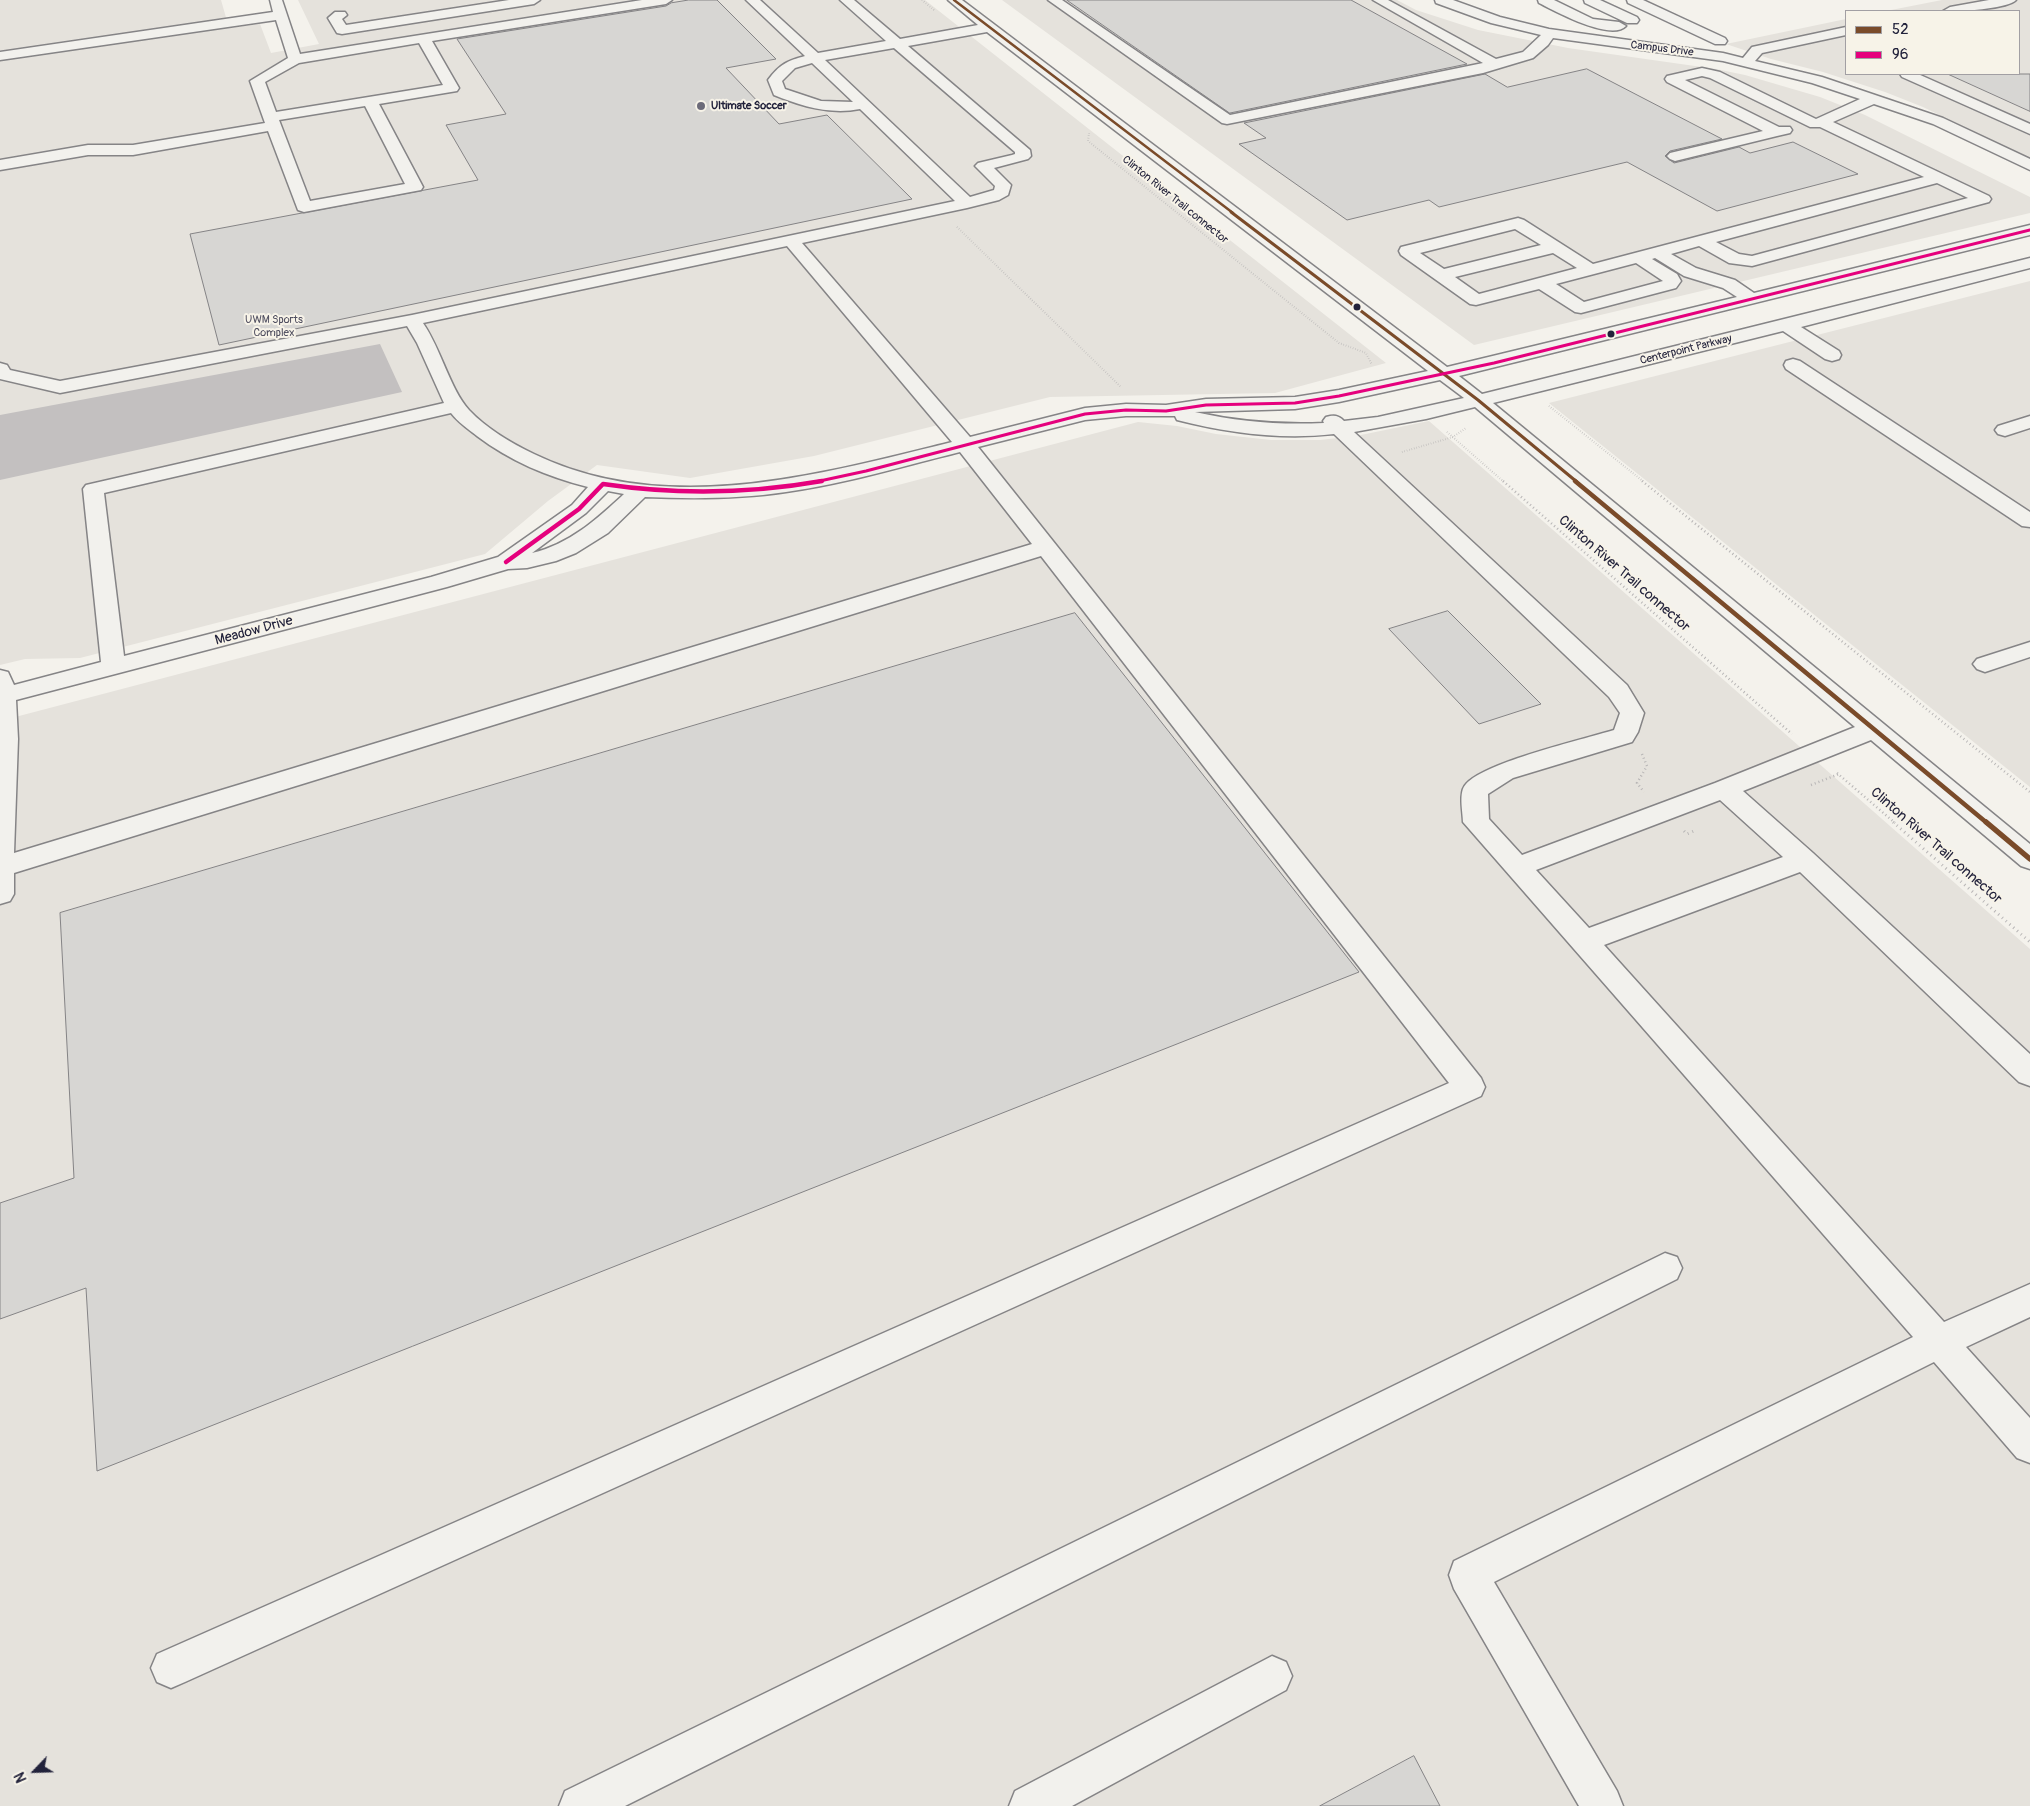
<!DOCTYPE html>
<style>
body{margin:0}
#map{position:relative;width:2030px;height:1806px;overflow:hidden;background:#f4f2ec;font-family:Pangolin,sans-serif}
canvas{display:block}
.legend{position:absolute;left:1845px;top:10px;width:175px;height:65px;box-sizing:border-box;background:#f7f3e8;border:1px solid #a29fa3;margin:0;padding:6px 9px;list-style:none;font-size:15px;color:#22223b}
.legend li{display:flex;align-items:center;gap:10px;height:25px}
.legend b{width:25px;border:1px solid #a29fa3}
.north{position:absolute;left:10px;top:1746px;width:50px;height:50px;-webkit-text-stroke:4px #f7f3e8;paint-order:stroke;rotate:246deg;font-size:14px;font-weight:700;line-height:20px;text-align:center;color:#22223b}
.north::after{content:'';display:block;margin:auto;width:18px;height:22px;background:#22223b;clip-path:polygon(50% 0,100% 100%,50% 72%,0 100%)}
</style>
<div id="map">
<canvas width="2030" height="1806"></canvas>
<ul class="legend">
<li><b style="height:6px;background:#7a4b2a"></b>52</li>
<li><b style="height:6px;background:#e5007d"></b>96</li>
</ul>
<div class="north">N</div>
</div>
<script>
const c = document.querySelector('canvas').getContext('2d');
c.lineJoin = 'round';
function paint(path, color) { c.fillStyle = color; c.fill(path, 'evenodd'); }
function trace(path, color, width, dash) { c.strokeStyle = color; c.lineWidth = width; c.lineCap = dash ? 'butt' : 'round'; c.setLineDash(dash || []); c.stroke(path); }
function drawText(font, color, halo, rows, align = 'center') {
  c.font = font + ' Pangolin,sans-serif'; c.lineWidth = 4; c.setLineDash([]); c.textBaseline = 'middle'; c.strokeStyle = halo; c.fillStyle = color; for (const [text, x, y, turn = 0] of rows) {
    c.save(); c.translate(x, y); c.rotate((+turn || 0) * Math.PI / 180); c.textAlign = isNaN(turn) ? turn : align; if (halo) c.strokeText(text, 0, 0); c.fillText(text, 0, 0); c.restore();
  }
}
const built = new Path2D(`
 M0,0H221L229,28L260,24L271,53L319,44L298,0H925L1386,363L1275,393L1050,397L814,456L690,478L597,465L548,501L485,554L80,658L25,659L0,665Z
 M1002,0H1397L1416,10L1478,30L1568,48L1716,69L1745,75L1820,97L1865,115L2030,197V213L1474,345Z
 M1942,0H2030V159L1923,107L1885,92L1823,72L1771,59L1726,44L1846,19V74H2019V11H1886Z
 M2030,281V787L1549,403Z
 M1429,421L2030,949V1806H0V721L1138,422L1177,426L1216,434L1271,440H1320L1356,436Z`);
const water = new Path2D(`
 M380,344L402,392L0,480V415Z`);
const building = new Path2D(`
 M689,0H717L776,59L726,68L779,124L827,115L912,199L219,345L190,234L478,180L446,125L506,114L457,39L666,6L671,3Z
 M1067,0H1351L1467,64L1230,113Z
 M1587,69L1722,139L1670,151L1665,156L1674,163L1739,147L1750,153L1793,142L1858,174L1717,211L1627,162L1439,207L1429,200L1347,220L1239,144L1266,138L1244,123L1485,74L1507,87Z
 M1948,74H2030V111Z
 M1448,611L1541,704L1479,724L1389,629Z
 M1075,613L1359,972L97,1471L86,1288L0,1319V1203L74,1178L60,913Z
 M1414,1756L1440,1806H1320Z`);
const pathFar2 = new Path2D(`
 M922,0L934,10
 M1089,133L1088,141L1339,343L1366,353L1372,365
 M957,227L1121,387
 M1549,406L1644,482
 M1447,432L1504,482
 M1402,452L1453,437L1466,428`);
const pathFar1 = new Path2D(`
 M1503,481L1792,734
 M1642,481L2030,792
 M1642,754L1647,766L1637,783L1644,792
 M1837,773L1895,823
 M1811,785L1839,774`);
const path = new Path2D(`
 M1893,822L2030,942
 M1684,831L1687,834L1696,830`);
const minor = new Path2D(`
 M270,0H282L300,54L642,0H672L666,4L432,41L459,88L457,91L379,104L423,187L421,190L304,212L298,210L268,131L133,155H88L0,170V160L88,145H133L265,123L250,81L288,58L276,20L0,60V52L273,12ZM419,43L443,85L276,112L265,82L299,63ZM365,106L405,184L310,201L279,120Z
 M509,0H540L534,4L342,34L337,33L328,18L335,12H345L347,15L342,19L346,25Z
 M746,0H760L818,53L886,41L840,0H854L900,39L978,25L948,0H962L1447,367L1737,297L1723,288L1684,276L1655,258L1652,259L1677,274L1681,281L1676,288L1581,313L1575,312L1539,289L1476,305L1470,304L1401,255L1399,251L1401,247L1518,218L1524,220L1593,264L1924,177L1820,127H1810L1710,78L1702,76L1685,80L1779,127H1790L1792,130L1790,133L1777,136L1675,161L1670,159L1667,156L1670,153L1763,131L1667,82L1665,79L1667,76L1702,68L1720,72L1816,119L1860,99L1812,83L1723,61L1553,38L1548,45L1533,58L1483,73L1227,124L1222,123L1048,0H1062L1230,115L1483,63L1373,0H1388L1496,59L1523,52L1541,35L1491,23L1436,3L1435,0H1453L1500,17L1549,29L1723,53L1743,58L1752,47L1846,27V35L1762,53L1755,61L1822,77L1943,118L2030,159V170L1933,124L1874,104L1833,122L1989,196L1991,199L1989,202L1752,266L1729,263L1699,246L1671,254L1696,268L1735,280L1754,293L2030,225V235L1459,376L1482,394L2030,258V268L1801,327L1839,351L1841,355L1839,359L1832,361L1825,359L1783,331L1493,403L2030,844V869L2021,866L1871,740L1743,791L1813,853L2030,1054V1086L2019,1082L1800,872L1604,945L1944,1322L2030,1284V1317L1966,1347L2030,1418V1463L2017,1458L1934,1362L1494,1582L1617,1791L1623,1806H1579L1454,1589L1449,1575L1454,1561L1913,1337L1463,822C1463,812 1458,792 1466,784C1486,762 1581,740 1614,730L1620,713L1609,697L1334,434C1281,440 1228,433 1177,420L1175,416H1126L1085,420L978,447L1481,1078L1485,1087L1481,1096L185,1682L171,1688L157,1682L151,1668L157,1654L1449,1083L1041,556L14,873V894L10,901L0,904V670L8,672L14,685L101,662L83,489L86,485L444,403L417,343L407,326L60,393L0,379V363L7,365L10,370L60,381L412,315L955,201L860,109C830,115 801,106 774,95L768,80C780,64 787,61 805,56ZM987,32L1428,371L1339,390L1295,397L1206,399L1166,405L1126,404L1085,408L970,437L802,243L967,208L999,200L1008,195L1011,185L994,168L1028,159L1031,156L1030,150L908,46ZM894,48L1015,152V154L1012,155L978,163L975,166L995,186L994,190L970,197L825,60ZM812,63L853,102L821,101L785,89L782,81L795,68ZM1937,183L1968,198L1752,256L1739,254L1716,242ZM1515,229L1541,245L1444,269L1420,253ZM787,246L952,442C818,475 666,518 534,454C511,443 487,429 469,410C450,389 441,349 423,323ZM1553,253L1577,268L1479,294L1455,277ZM1636,263L1663,281L1584,302L1556,284ZM1440,380L1464,398L1378,417L1344,421C1338,415 1334,415 1326,417L1323,421L1324,423C1279,425 1240,422 1195,412L1295,409L1339,402ZM1475,407L1855,727L1715,783L1522,855L1489,819L1488,794L1513,778L1632,742L1638,732L1644,713L1627,685L1354,432L1426,419ZM451,413C458,422 468,429 477,436C510,461 548,477 588,487L572,505L498,557L431,577L124,656L104,493ZM960,452L1032,544L14,853L18,739L16,700L447,587L508,569L527,568L556,561L576,553L608,533L645,497C692,499 739,499 786,492C845,484 903,466 960,452ZM608,491L624,494C597,519 570,544 532,553L586,513ZM1720,800L1783,857L1589,928L1536,870Z
 M1538,0H1554L1593,19L1619,22L1626,26C1611,42 1555,11 1539,3Z
 M1584,0H1600L1637,17L1639,20L1637,23H1627L1585,3Z
 M1627,0H1643L1725,38L1727,41L1725,44H1715L1628,3Z
 M1989,0H2016C2008,9 1957,12 1943,11L1950,7Z
 M1900,74H1918L2030,124V134L1902,77Z
 M1793,359L1800,361L2030,512V527L2022,526L1786,369L1784,365L1786,361Z
 M2030,416V428L2005,436L1998,434L1995,430L1998,426Z
 M2030,642V657L1985,672L1977,669L1973,664L1977,659Z
 M1665,1253L1677,1257L1682,1268L1677,1279L625,1806H559L565,1791Z
 M1272,1656L1286,1662L1292,1676L1286,1690L1072,1806H1009L1015,1791Z`);
const bus1Far3 = new Path2D(`
 M954,0L1233,213`);
const bus1Far2 = new Path2D(`
 M1231,212L1478,400L1577,482`);
const bus1Far1 = new Path2D(`
 M1575,481L1987,823`);
const bus1 = new Path2D(`
 M1986,822L2030,859`);
const bus2Far1 = new Path2D(`
 M815,482L866,471L1085,414L1126,410L1166,411L1206,405L1295,403L1339,396L1494,363L2030,230`);
const bus2 = new Path2D(`
 M506,562L579,509L603,484C677,495 748,494 822,481`);
const markers = [
 [701,106,5,"#6c6b79"],
 [1357,307,4.5,"#22223b"],
 [1611,334,4.5,"#22223b"]
];
const farStreetnames = [
 ["Campus Drive",1662,49,7],
 ["Clinton River Trail connector",1175,200,39],
 ["Centerpoint Parkway",1686,350,-14]
];
const farPoinames = [
 ["Ultimate Soccer",711,106]
];
const farParknames = [
 ["UWM Sports",274,320],
 ["Complex",274,333]
];
const streetNames = [
 ["Clinton River Trail connector",1624,574,41],
 ["Meadow Drive",254,631,-15],
 ["Clinton River Trail connector",1936,846,41]
];
paint(built, '#e5e2dc');
paint(water, '#c3c0c0');
paint(building, '#d7d6d3');
trace(building, '#858486', 1);
trace(minor, '#858486', 3);
trace(pathFar2, '#b8b6b6', 2, [0.5, 2]);
trace(pathFar1, '#b8b6b6', 2.5, [1, 3]);
trace(path, '#b8b6b6', 3, [1, 4]);
paint(minor, '#f2f1ed');
trace(bus1Far3, '#7a4b2a', 2.5);
trace(bus1Far2, '#7a4b2a', 3);
trace(bus1Far1, '#7a4b2a', 4.5);
trace(bus1, '#7a4b2a', 5.5);
trace(bus2Far1, '#e5007d', 3);
trace(bus2, '#e5007d', 4.5);
for (const [x, y, r, color] of markers) { const dot = new Path2D(); dot.arc(x, y, r, 0, 2 * Math.PI); c.fillStyle = color; c.fill(dot); trace(dot, '#f7f3e8', 2); }
drawText('11px', '#22223b', '#f7f3e8', farStreetnames);
drawText('bold 11px', '#22223b', '#f7f3e8', farPoinames, 'left');
drawText('11px', '#504f60', '#f7f3e8', farParknames);
drawText('14px', '#22223b', '#f7f3e8', streetNames);
</script>
